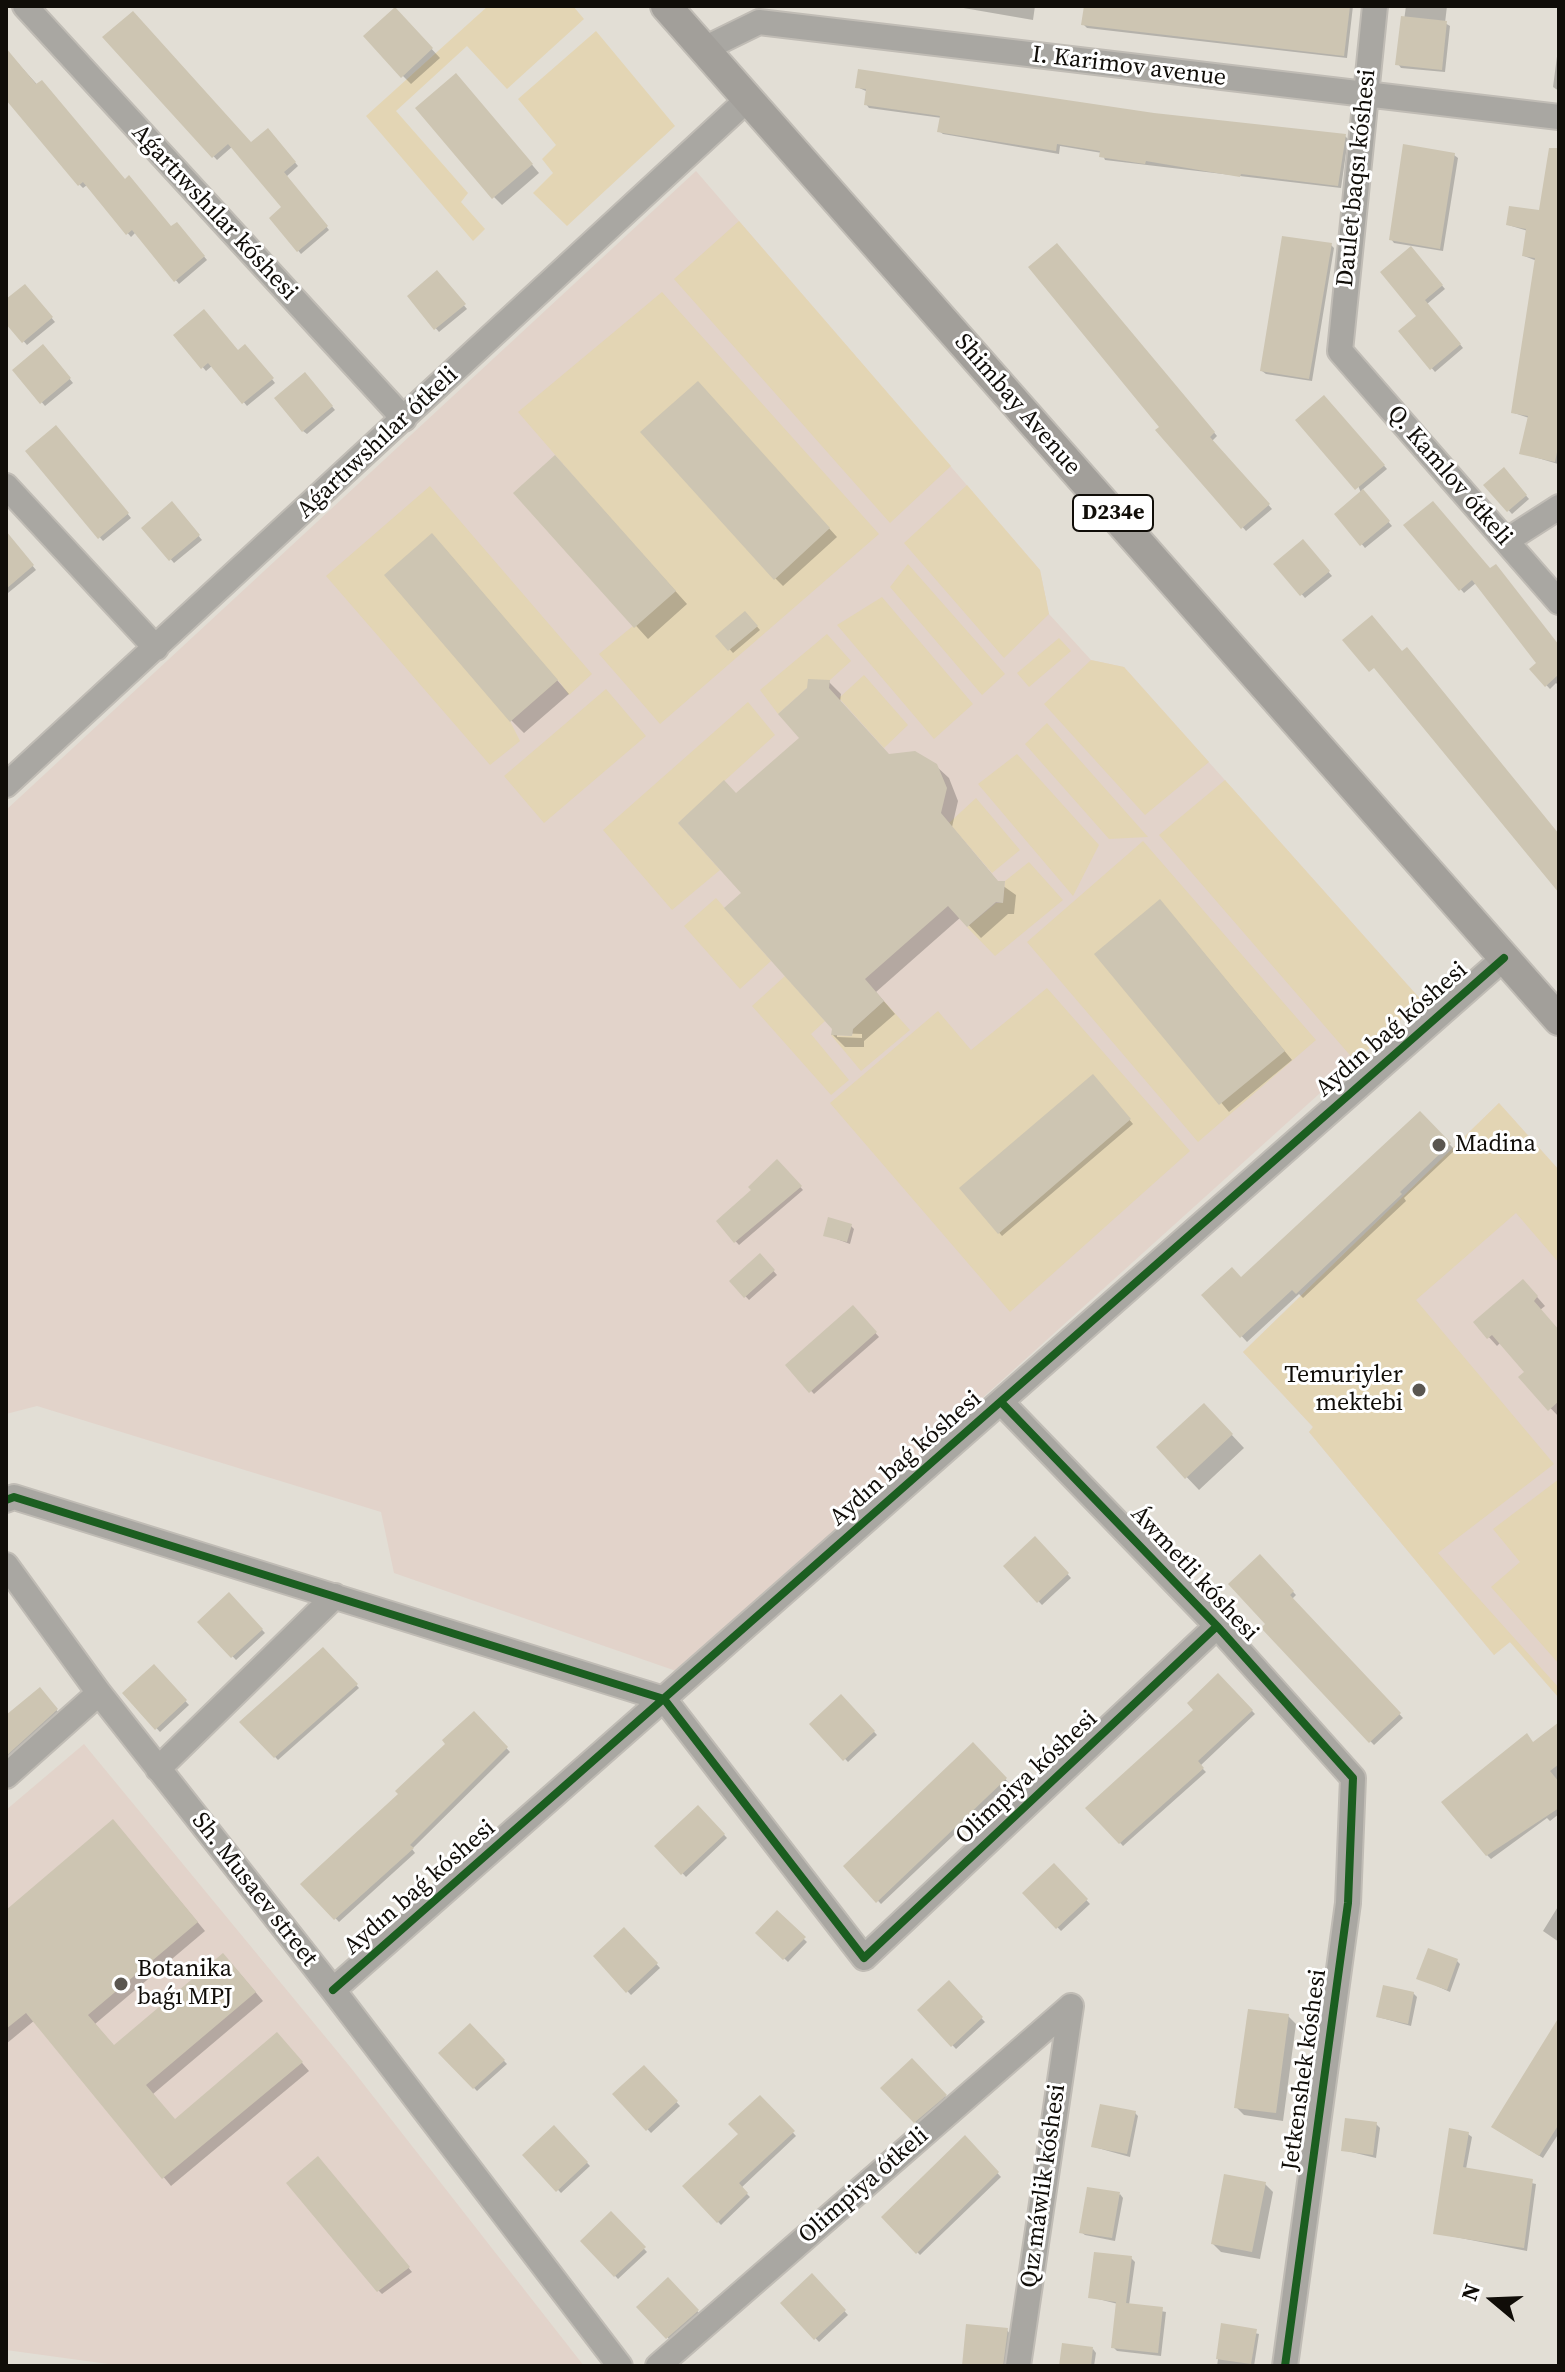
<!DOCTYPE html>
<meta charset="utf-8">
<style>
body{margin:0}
#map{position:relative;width:1565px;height:2372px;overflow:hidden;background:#e2ded5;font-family:"Source Serif 4",serif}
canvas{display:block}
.frame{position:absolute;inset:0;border:8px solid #100d08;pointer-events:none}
.north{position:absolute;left:1453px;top:2260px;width:80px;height:80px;-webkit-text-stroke:6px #fff;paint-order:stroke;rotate:289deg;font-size:22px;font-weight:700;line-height:32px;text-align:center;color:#100d08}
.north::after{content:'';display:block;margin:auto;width:28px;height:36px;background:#100d08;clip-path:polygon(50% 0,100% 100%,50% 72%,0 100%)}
</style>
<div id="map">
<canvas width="1565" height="2372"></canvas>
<div class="frame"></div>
<div class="north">N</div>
</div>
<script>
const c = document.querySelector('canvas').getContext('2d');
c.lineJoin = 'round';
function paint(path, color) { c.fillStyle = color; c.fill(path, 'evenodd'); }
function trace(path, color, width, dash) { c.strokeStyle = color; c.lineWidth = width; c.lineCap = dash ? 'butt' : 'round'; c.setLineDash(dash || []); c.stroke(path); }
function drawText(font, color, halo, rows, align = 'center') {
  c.font = font + ' "Source Serif 4",serif'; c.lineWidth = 6; c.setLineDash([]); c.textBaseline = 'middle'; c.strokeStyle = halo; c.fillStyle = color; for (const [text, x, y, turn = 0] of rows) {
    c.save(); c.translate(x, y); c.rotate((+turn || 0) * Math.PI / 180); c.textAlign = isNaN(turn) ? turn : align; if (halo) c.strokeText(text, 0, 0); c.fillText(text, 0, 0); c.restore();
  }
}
const education = new Path2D(`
 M696,171L1040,570L1049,614L1091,660L1124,667L1422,1001L679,1672L394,1573L381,1512L37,1406L6,1414V810Z
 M1499,1103L1559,1170V1698L1510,1642L1494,1655L1309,1432L1313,1427L1243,1352Z
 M84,1744L351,2068L584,2366H123L6,2350V1810Z`);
const green = new Path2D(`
 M488,6H573L584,19L507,89L467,46L396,111L468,193L461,202L485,229L473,241L366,116Z
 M596,31L675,126L567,226L533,193L553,173L542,159L556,145L518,99Z
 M739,221L951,466L890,523L674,279Z
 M662,292L879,534L660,724L599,654L674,592L518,412Z
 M967,485L1040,570L1049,614L1004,658L904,543Z
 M430,486L592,674L569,695L558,680L510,721L520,741L490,765L326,576Z
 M908,564L1005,674L982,695L890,587Z
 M882,597L973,704L934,739L837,625Z
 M827,634L851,661L830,680L807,688L778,714L760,690Z
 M1059,638L1071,651L1029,687L1017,673Z
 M1091,660L1124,667L1209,762L1145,815L1044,704Z
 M864,675L908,725L884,748L839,698Z
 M606,689L646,736L544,823L504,776Z
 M748,702L775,735L678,823L720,870L672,910L603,830Z
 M1047,723L1148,837L1109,839L1025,744Z
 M1017,754L1099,845L1073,896L978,784Z
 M1225,780L1422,1001L1355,1061L1159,835Z
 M976,798L1020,850L992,873L949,823Z
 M1143,841L1316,1040L1198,1142L1027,942Z
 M1029,862L1063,900L995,956L967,927L996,903H1003L1005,881Z
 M716,898L771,961L740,989L684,926Z
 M785,976L825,1021L811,1034L849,1080L831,1095L752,1006Z
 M1047,988L1190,1151L1010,1312L830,1103L938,1011L971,1050Z
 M884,1001L910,1030L861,1071L831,1035L852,1036L853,1029Z
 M1499,1103L1559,1170V1263L1516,1213L1416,1300L1554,1464L1438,1553L1559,1688V1698L1510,1642L1494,1655L1309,1432L1313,1427L1243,1352Z
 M1559,1479V1664L1491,1587L1520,1562L1493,1529Z`);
const shadow = new Path2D(`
 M952,6H1035L1033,20Z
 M1086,6H1353L1347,58L1087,28L1083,24Z
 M1406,6H1447L1445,23L1450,26L1445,72L1401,68L1398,64Z
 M403,18L440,58L411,84L403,76Z
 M105,37L251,145L271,134L298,166L286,177L329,230L301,254L271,218L284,208L233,146L217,160Z
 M1559,41V91L1553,87Z
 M6,50L125,182L172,229L177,224L207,260L179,284L136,232L131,237L87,185L83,188L80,185L6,97Z
 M464,84L539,173L502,205L494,197Z
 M857,87L1345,136L1348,139L1341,188L1105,160L1102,153L1060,146L1059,154L943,134L939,131L942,118L869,108L866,104L868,92Z
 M1454,155L1458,158L1443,251L1394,243L1391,239Z
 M1559,163V456L1558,464L1521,453L1529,418L1514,413L1537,261L1524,256L1528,231L1508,225L1541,213Z
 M1331,245L1334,248L1312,381L1266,374L1262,371Z
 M1060,249L1217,436L1212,441L1272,509L1246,531L1158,430L1162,427Z
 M1411,249L1445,289L1427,304L1463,348L1435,372L1400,331L1418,316Z
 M437,273L467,309L439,332L409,297Z
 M28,290L55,322L27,345L6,321V302Z
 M176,335L238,353L249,350L275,383L247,406L213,365L206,371Z
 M46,350L73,383L45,406L15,370Z
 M308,378L335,410L307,434L303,431Z
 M705,392L837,537L783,586L775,578Z
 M1324,398L1387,469L1362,490L1392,526L1365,548L1337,514L1361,493Z
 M60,431L131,518L103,541L28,451Z
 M567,470L687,604L648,639L516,493Z
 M1504,470L1529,499L1512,514L1486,485Z
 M175,508L202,540L174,563L144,528Z
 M1406,526L1490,571L1559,646V686L1556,683L1550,689L1532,670L1539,663L1476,583L1464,593Z
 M6,533L36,570L8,593L6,591Z
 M1303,542L1332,576L1305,598L1276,564Z
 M444,548L569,694L524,733L511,720Z
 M745,613L760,630L733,653L718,636Z
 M829,682L841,694L840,702L890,756L936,766L949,778L958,801L952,827L999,883L1016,895L1014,914H1008L981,938L961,917L876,992L895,1014L864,1041V1047H845L833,1035L834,1028L744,893L736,796L802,738ZM837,1033L862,1034V1038L837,1037Z
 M1168,910L1292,1060L1229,1112L1097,954Z
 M1093,1076L1133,1124L1002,1236L962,1189Z
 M1420,1114L1455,1150L1404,1198L1406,1201L1303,1298L1299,1294L1247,1342L1204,1295L1241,1279Z
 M777,1162L803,1190L739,1245L718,1222L754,1190Z
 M851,1226L854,1229L850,1244L826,1235Z
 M760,1256L777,1275L749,1300L731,1281Z
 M1531,1290L1545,1306L1540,1310L1559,1331V1417L1521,1377L1527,1372L1501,1342L1497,1346L1476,1323Z
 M853,1308L879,1337L814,1394L788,1366Z
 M1216,1418L1244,1448L1199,1490L1159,1448Z
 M1035,1539L1071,1578L1042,1605L1005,1566Z
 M1260,1557L1296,1595L1292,1599L1403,1718L1374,1745L1264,1628L1268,1624Z
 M229,1595L265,1633L236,1660L200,1622Z
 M323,1650L359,1688L278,1760L242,1722Z
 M153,1666L189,1705L160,1732L124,1693Z
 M1218,1676L1255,1714L1200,1766L1206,1772L1123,1846L1088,1808L1196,1710Z
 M39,1690L60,1714L6,1760V1717Z
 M841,1697L877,1735L848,1762L812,1724Z
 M474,1713L510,1752L412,1849L415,1853L339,1922L303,1884L401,1795Z
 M1559,1724V1814L1550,1821L1547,1818L1491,1859L1487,1855L1534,1744Z
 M973,1745L1009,1783L881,1904L845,1866Z
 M698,1807L727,1838L686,1877L657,1846Z
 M121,1830L205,1931L95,2024L115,2047L231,1963L263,2001L153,2094L175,2121L285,2043L309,2071L171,2186L35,2020L6,2044V1913Z
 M1054,1866L1090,1904L1061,1931L1025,1893Z
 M1559,1905V1942L1543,1931Z
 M777,1913L807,1942L788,1962L758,1933Z
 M624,1929L660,1968L631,1995L595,1956Z
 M1457,1961L1460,1964L1450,1992L1419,1978Z
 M948,1983L985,2022L956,2049L919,2010Z
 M1413,1993L1417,1997L1411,2026L1378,2017Z
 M1288,2016L1296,2024L1283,2121L1244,2115L1236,2107Z
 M1559,2020V2133L1543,2158L1497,2130Z
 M470,2026L507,2064L477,2091L441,2053Z
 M912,2061L948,2099L918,2125L883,2088Z
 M644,2067L680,2106L651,2133L615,2095Z
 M760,2097L796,2136L741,2188L750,2197L721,2225L685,2186L741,2134Z
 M1135,2113L1138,2116L1130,2157L1094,2147Z
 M1376,2124L1380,2128L1376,2158L1343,2150Z
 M554,2128L590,2166L561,2193L525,2155Z
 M1468,2134L1472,2137L1466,2169L1536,2184L1527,2251L1435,2233Z
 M965,2138L1001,2177L920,2255L884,2217Z
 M321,2162L412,2272L382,2294L378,2290Z
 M1265,2184L1273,2192L1260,2259L1221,2252L1213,2244Z
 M1120,2194L1123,2198L1115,2241L1085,2235L1081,2232Z
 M611,2213L647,2252L618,2279L583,2241Z
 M1131,2258L1135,2262L1129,2305L1166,2312L1161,2356L1117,2351L1113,2347L1118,2304L1090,2297Z
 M812,2276L848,2315L819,2342L783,2303Z
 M668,2280L701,2315L671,2341L639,2307Z
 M1223,2326L1259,2334L1254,2366H1217Z
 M1007,2330L1010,2334L1007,2366H964Z
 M1093,2349L1096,2353L1094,2366H1061Z`);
const building = new Path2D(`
 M1084,6H1350L1344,56L1081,25Z
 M395,7L433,48L401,78L363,36Z
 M133,11L251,142L268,128L296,162L284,172L328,226L297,252L269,218L281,207L228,144L212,158L102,37Z
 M1401,16L1447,21L1442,70L1395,65Z
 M6,48L36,84L42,80L125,179L129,175L171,226L177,222L205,256L174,282L132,230L126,235L83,182L78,186L6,100Z
 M858,69L1154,113L1346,134L1338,186L1241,174L1240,177L1146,161L1145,164L1099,157L1100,151L1057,144L1056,151L937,132L940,116L864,105L866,89L855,88Z
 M456,73L533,164L492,199L415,108Z
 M1403,144L1455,153L1440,249L1389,240Z
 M1549,148H1559V442L1555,462L1519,454L1528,416L1511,413L1535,258L1522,256L1526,229L1506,225L1509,206L1539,210Z
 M1282,236L1332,243L1309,379L1260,371Z
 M1057,243L1215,432L1210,437L1270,504L1241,529L1155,430L1159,427L1028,267Z
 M1411,246L1443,285L1425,300L1461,344L1430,370L1398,331L1416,316L1380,272Z
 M437,270L466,304L434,330L407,296Z
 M25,284L53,317L22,343L6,324V299Z
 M204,309L238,350L245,344L274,378L242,404L208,363L201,369L173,335Z
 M43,344L71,378L40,404L12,370Z
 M305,372L333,406L302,432L274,398Z
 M698,381L830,528L774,580L640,432Z
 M1324,395L1385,465L1355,490L1295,420Z
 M56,425L129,513L98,539L25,451Z
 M555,455L676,591L634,628L513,493Z
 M1504,467L1527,495L1507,512L1483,485Z
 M1363,489L1390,521L1360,546L1334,514Z
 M172,501L200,535L169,561L141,528Z
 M1433,501L1490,568L1496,564L1559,645V674L1545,687L1529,669L1536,663L1472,580L1459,591L1403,525Z
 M6,531L34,565L6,589Z
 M432,533L558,680L510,722L384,575Z
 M1303,539L1330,571L1300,596L1273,564Z
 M745,611L758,626L728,651L715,636Z
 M1372,615L1402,651L1407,647L1559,834V893L1374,668L1369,672L1342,640Z
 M808,679L830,680L829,688L889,754L915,751L937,764L947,788L941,813L998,881H1005L1003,903L996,902L967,927L948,906L865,979L884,1001L853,1029L852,1036L831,1035L832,1029L724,908L741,893L678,823L724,780L736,793L799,738L778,714L807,688Z
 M1160,899L1285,1051L1219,1105L1094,954Z
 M1093,1074L1131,1119L998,1234L959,1188Z
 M1420,1111L1451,1143L1400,1192L1402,1194L1296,1294L1292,1290L1240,1338L1201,1295L1232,1267L1241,1277Z
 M777,1159L802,1186L734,1243L716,1221L751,1190L748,1187Z
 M828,1217L852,1224L847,1242L823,1236Z
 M760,1253L775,1270L744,1298L729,1281Z
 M1523,1279L1538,1296L1534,1301L1559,1330V1401L1548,1411L1518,1377L1524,1372L1492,1335L1487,1339L1473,1322Z
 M853,1305L877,1332L809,1393L785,1365Z
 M1204,1403L1233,1434L1185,1479L1156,1447Z
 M1035,1536L1069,1573L1037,1603L1003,1566Z
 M1260,1554L1294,1591L1290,1595L1401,1713L1369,1743L1261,1628L1265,1624L1228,1584Z
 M229,1592L263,1629L231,1658L197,1622Z
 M323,1647L358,1684L274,1758L239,1722Z
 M154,1664L187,1700L155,1730L122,1693Z
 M1218,1673L1253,1710L1198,1761L1204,1768L1119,1844L1085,1808L1193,1710L1187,1703Z
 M40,1687L58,1709L6,1756V1715Z
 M841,1694L875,1731L843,1761L809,1724Z
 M474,1711L508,1747L410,1845L414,1848L334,1920L300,1884L398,1794L395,1791L445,1744L442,1740Z
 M1559,1722V1764L1550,1771L1559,1782V1808L1486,1856L1441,1802L1527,1733L1533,1742Z
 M973,1742L1007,1778L876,1903L843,1866Z
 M698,1805L725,1834L681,1875L654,1846Z
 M113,1819L198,1922L88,2015L114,2045L223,1953L256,1992L146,2085L175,2119L277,2032L303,2062L162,2179L26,2013L6,2029V1910Z
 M1054,1863L1088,1899L1056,1929L1022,1893Z
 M777,1910L806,1937L783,1960L755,1933Z
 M624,1927L658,1963L626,1993L593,1956Z
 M1428,1948L1458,1959L1447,1990L1416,1979Z
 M949,1980L983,2017L951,2047L917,2010Z
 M1383,1985L1414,1992L1408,2024L1376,2017Z
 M1248,2009L1289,2014L1276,2113L1234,2108Z
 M1559,2017V2124L1539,2156L1491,2127Z
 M470,2023L505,2060L473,2089L438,2053Z
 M912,2058L947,2095L914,2123L880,2088Z
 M644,2065L678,2101L646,2131L612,2094Z
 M760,2095L795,2131L739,2183L748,2193L717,2223L682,2186L738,2134L728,2124Z
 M1100,2104L1136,2111L1127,2154L1091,2147Z
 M1345,2118L1377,2122L1373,2155L1341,2151Z
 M554,2125L588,2162L556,2192L522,2155Z
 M1449,2128L1469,2132L1463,2167L1533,2179L1524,2248L1433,2234Z
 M965,2135L999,2172L916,2254L881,2217Z
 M318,2156L410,2267L377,2292L286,2183Z
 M1224,2174L1266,2182L1252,2252L1211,2244Z
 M1087,2187L1120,2192L1112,2238L1079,2233Z
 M611,2211L646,2247L614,2277L580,2241Z
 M1094,2252L1132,2256L1126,2303L1163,2307L1158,2353L1111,2348L1116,2302L1088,2298Z
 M812,2273L846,2310L814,2340L780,2303Z
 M668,2277L699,2310L666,2339L636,2307Z
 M1221,2323L1257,2329L1251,2364L1216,2359Z
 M966,2324L1008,2328L1003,2366H962Z
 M1062,2343L1093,2347L1091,2366H1059Z`);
const minor = new Path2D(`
 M25,6L404,419
 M1375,6L1340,351L1559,602
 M704,49L759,22L1559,117
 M6,486L156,648
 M1506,541L1559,507
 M6,785L748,99
 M1001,1402L1217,1626L1353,1778L1348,1903L1285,2366
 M6,1500L14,1497L664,1699L864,1958L1217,1626
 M6,1565L99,1693L333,1990L620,2366
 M158,1769L335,1596
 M6,1776L99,1693
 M333,1990L1504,958
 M658,2366L1071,2006
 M1018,2366L1071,2006`);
const major = new Path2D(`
 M666,6L1559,1020`);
const cycleway = new Path2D(`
 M1001,1402L1217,1626L1353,1778L1348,1903L1285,2366
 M6,1500L14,1497L664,1699L864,1958L1217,1626
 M333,1990L1504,958`);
const markers = [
 [1439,1145,8,"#5a5650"],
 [1419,1390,8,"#5a5650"],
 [121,1984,8,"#5a5650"]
];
const shields = [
 [1113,513,80]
];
const shieldNames = [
 ["D234e",1113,513]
];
const streetNames = [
 ["I. Karimov avenue",1129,67,7],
 ["Daulet baqsı kóshesi",1357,178,-84],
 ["Aǵartıwshılar kóshesi",214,213,47],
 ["Shimbay Avenue",1017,405,49],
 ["Aǵartıwshılar ótkeli",378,443,-43],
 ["Q. Kamlov ótkeli",1449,476,49],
 ["Aydın baǵ kóshesi",1392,1030,-41],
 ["Aydın baǵ kóshesi",906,1459,-41],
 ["Áwmetli kóshesi",1194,1574,47],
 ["Olimpiya kóshesi",1027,1778,-43],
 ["Aydın baǵ kóshesi",420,1888,-41],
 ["Sh. Musaev street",254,1890,52],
 ["Jetkenshek kóshesi",1305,2070,-82],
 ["Olimpiya ótkeli",864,2186,-41],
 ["Qız máwlik kóshesi",1044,2186,-82]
];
const poiNames = [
 ["Madina",1455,1145],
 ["Temuriyler",1403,1376,"right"],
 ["mektebi",1403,1404,"right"],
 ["Botanika",137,1970],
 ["baǵı MPJ",137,1998]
];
paint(education, '#e2d3ca');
paint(green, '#e3d5b4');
paint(shadow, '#0003');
paint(building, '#cdc5b2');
trace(minor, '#c0bcb5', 28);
trace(major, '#c0bcb5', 34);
trace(minor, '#a9a7a2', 24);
trace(major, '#a29f9a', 30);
trace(cycleway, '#1b5e20', 8);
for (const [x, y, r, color] of markers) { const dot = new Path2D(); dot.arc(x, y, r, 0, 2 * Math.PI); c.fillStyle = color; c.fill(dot); trace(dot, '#fff', 3); }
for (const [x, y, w] of shields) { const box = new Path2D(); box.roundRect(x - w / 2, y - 18, w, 36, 6); c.fillStyle = '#fff'; c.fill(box); trace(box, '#100d08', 2); }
drawText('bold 22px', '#100d08', null, shieldNames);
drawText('24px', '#100d08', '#fff', streetNames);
drawText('24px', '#100d08', '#fff', poiNames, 'left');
</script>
